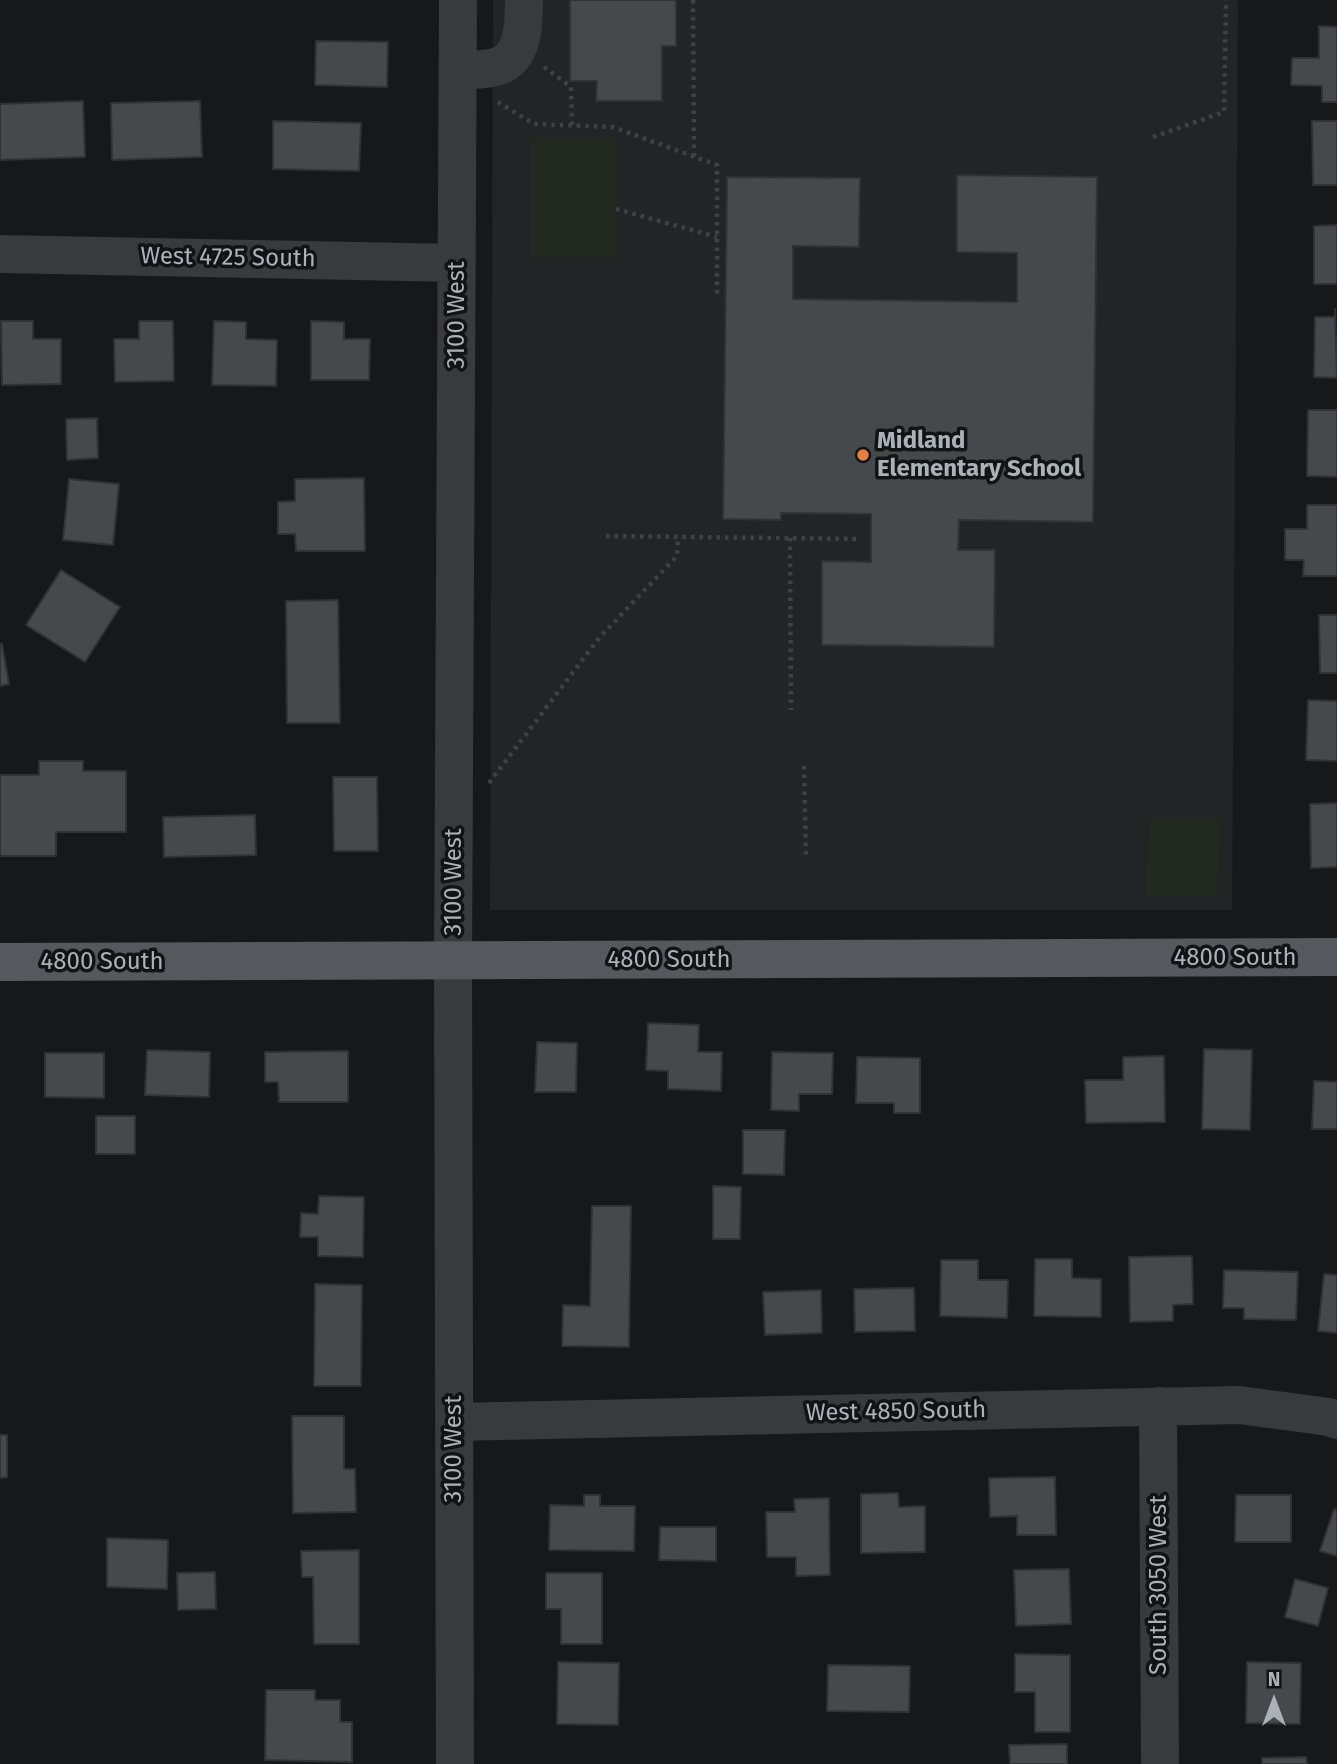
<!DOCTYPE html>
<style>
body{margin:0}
#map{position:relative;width:1337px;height:1764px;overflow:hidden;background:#171819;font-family:"Fira Sans",sans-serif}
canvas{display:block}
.north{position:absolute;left:1239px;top:1666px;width:70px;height:70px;-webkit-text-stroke:5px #121314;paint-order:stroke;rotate:0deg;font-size:19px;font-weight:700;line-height:28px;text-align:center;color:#aab2b8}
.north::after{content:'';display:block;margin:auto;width:24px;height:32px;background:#aab2b8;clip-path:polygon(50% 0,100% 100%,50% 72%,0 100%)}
</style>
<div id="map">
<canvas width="1337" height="1764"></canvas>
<div class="north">N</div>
</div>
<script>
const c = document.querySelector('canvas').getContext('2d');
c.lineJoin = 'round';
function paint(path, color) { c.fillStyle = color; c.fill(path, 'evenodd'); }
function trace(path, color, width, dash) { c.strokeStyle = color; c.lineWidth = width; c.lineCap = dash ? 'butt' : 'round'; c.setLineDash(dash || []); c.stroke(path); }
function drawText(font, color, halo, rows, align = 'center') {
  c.font = font + ' "Fira Sans",sans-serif'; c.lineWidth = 7; c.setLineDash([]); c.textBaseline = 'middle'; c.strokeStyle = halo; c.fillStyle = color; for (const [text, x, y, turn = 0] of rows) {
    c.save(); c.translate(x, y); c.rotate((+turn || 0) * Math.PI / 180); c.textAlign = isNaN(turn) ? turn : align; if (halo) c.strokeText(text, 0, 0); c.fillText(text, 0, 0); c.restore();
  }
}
const built = new Path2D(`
 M493,0H1238L1232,910H490Z`);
const green = new Path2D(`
 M531,138H616V257H531Z
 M1149,818H1221L1218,896H1146Z`);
const building = new Path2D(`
 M570,0H676V46H662V101H596L597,81H570Z
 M1319,26L1337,27V102H1322V86L1291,85L1292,58H1319Z
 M316,41L388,42L387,87L315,85Z
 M83,101L85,157L0,160V104Z
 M200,101L202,157L112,160L111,103Z
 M273,121L361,123L359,171L273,169Z
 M1312,121H1337V185H1313Z
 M957,175L1097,177L1093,522L959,520L958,550H995L994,647L822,645V561L871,562V514L781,513V520L723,519L727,177L860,178L859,247L793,246V299L1017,302V253L957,252Z
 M1337,225V284H1314V226Z
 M1335,309L1337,378L1314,377L1315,317H1335Z
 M1,321H33V339H61V384L2,385Z
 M139,321H173L174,381L115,382L114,339H139Z
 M214,321L246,322V339L277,340L276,386L212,385Z
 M311,321L344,322V339H370L369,380H311Z
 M1308,410H1337V477L1307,476Z
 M97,418L98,458L67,460L66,419Z
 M364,478L365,551H296L295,534H278V502L295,501V479Z
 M69,479L119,484L113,545L63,540Z
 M1307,505H1337V576H1303L1304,560H1285V529H1307Z
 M61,570L120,607L85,662L26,625Z
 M338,600L340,723H287L286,601Z
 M1319,615H1337V673H1320Z
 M0,644H2L9,684L0,686Z
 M1308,700L1337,701V761L1306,760Z
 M39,761H83V771H126V832H56V856H0V775H39Z
 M333,777H377L378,851H334Z
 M1337,803V867L1311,868L1310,804Z
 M255,815L256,855L164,857L163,817Z
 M648,1023L699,1025L698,1052H722L721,1091L668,1089V1071L646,1070Z
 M537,1042L577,1043L576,1092H535Z
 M1204,1049L1252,1050L1250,1130L1202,1129Z
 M147,1050L210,1052L209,1097L145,1095Z
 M348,1051V1102H279L278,1082H265V1052Z
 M772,1052L833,1053L832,1094H799V1111L771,1110Z
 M45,1053H104V1098L45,1097Z
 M1164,1056L1165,1122L1086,1123L1085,1080H1123V1057Z
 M857,1057L920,1058V1113H894V1103H856Z
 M1314,1081L1337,1082V1129H1312Z
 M96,1116H135V1154H96Z
 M743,1130H785L784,1175L743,1174Z
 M713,1186L741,1187L740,1239H713Z
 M319,1196L364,1197L363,1257L318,1256V1237H300L301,1213L318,1214Z
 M592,1206H631L629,1347L562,1346L563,1305L590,1306Z
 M1192,1256L1193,1304L1173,1305V1321L1130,1322L1129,1257Z
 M1035,1259H1072V1278L1101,1279V1317L1034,1316Z
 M941,1260H978V1280H1008L1007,1318L940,1316Z
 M1224,1270L1298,1272L1296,1320L1244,1319V1308H1223Z
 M1324,1274L1337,1275V1333L1318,1331Z
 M315,1284L362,1285L361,1386H314Z
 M914,1288L915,1331L855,1332L854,1289Z
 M821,1290L822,1333L765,1335L763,1292Z
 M292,1416H344V1469H355L356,1512L293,1513Z
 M0,1435H7V1477L0,1478Z
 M1055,1477L1056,1535H1017V1516L990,1517L989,1478Z
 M898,1493L899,1507L925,1506V1552L861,1553V1494Z
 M584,1495H600V1506H635L634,1551L549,1550L550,1505L584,1506Z
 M1236,1495H1291V1542H1235Z
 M829,1498L830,1575L796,1576V1557H767L766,1512H795L794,1499Z
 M1334,1509L1337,1510V1556L1320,1551Z
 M660,1527H716V1561L659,1560Z
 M107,1538L168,1540L167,1589L107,1587Z
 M359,1550V1644H314L313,1577H302L301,1551Z
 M1069,1569L1071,1624L1016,1626L1014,1570Z
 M215,1572L216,1609L178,1610L177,1573Z
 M546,1573H602V1644H561V1609H546Z
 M1295,1579L1328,1588L1318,1626L1285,1617Z
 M1015,1654L1070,1655V1732H1035V1692H1015Z
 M558,1662L619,1663L618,1725L557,1724Z
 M1247,1662L1301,1663L1300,1724L1246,1723Z
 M828,1665L910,1666L909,1712L827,1711Z
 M266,1690H315V1700H340V1722H352V1762L265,1760Z
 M1067,1744V1764H1010L1009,1745Z
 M1306,1757L1307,1764H1262V1758Z`);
const path = new Path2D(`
 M693,0L694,157
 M544,67L571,87L572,125
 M498,102L534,124L613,127L717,165V296
 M1153,137L1224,112L1226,0
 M616,209L717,237
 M606,536L860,539
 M790,538L791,710
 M804,766L806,858
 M489,783L599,638L677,556L678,537`);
const minor = new Path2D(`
 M458,71C469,70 480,70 491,68C524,63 524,25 524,0
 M0,254L457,263
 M1158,1406L1160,1764
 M454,1422L1239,1405L1329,1417L1337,1420
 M455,1764L453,961L458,0`);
const major = new Path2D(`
 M0,962L1337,957`);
const markers = [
 [863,455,7,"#e67f42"]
];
const streetNames = [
 ["West 4725 South",228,258,1],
 ["3100 West",457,315,-90],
 ["3100 West",454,882,-90],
 ["4800 South",1235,958],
 ["4800 South",669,960],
 ["4800 South",102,962],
 ["West 4850 South",896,1412,-1],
 ["3100 West",454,1449,-90],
 ["South 3050 West",1159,1585,-90]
];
const poiNames = [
 ["Midland",877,441],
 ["Elementary School",877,469]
];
paint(built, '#232426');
paint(green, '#222921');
paint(building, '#46494c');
trace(building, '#313235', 2);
trace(path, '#3e4245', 4.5, [3.5, 5]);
trace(minor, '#383b3e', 38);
trace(major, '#55595d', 38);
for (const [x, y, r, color] of markers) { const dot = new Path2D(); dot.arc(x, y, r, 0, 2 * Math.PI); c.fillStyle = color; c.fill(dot); trace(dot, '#121314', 2.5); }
drawText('24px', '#aab2b8', '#121314', streetNames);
drawText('bold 24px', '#aab2b8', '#121314', poiNames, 'left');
</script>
